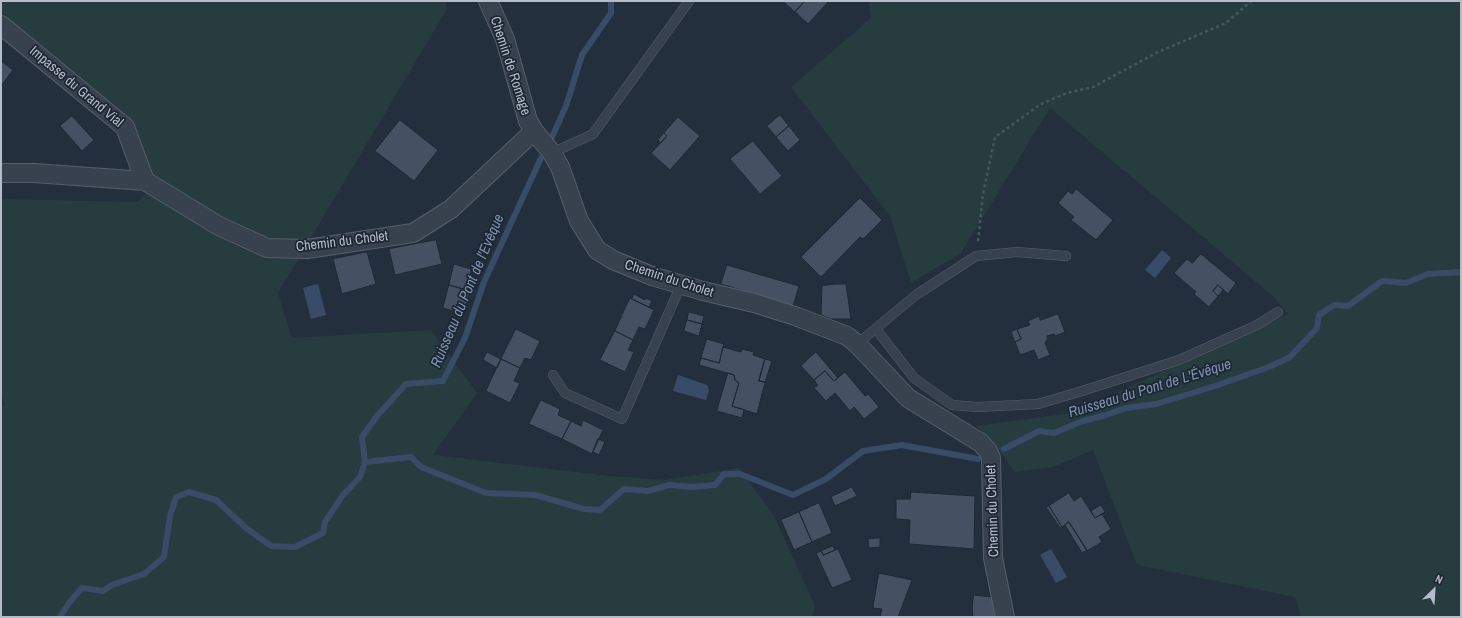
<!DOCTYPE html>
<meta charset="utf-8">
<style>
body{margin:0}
#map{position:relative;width:1462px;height:618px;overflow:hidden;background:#242f3e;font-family:"Archivo Narrow",sans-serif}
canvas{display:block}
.frame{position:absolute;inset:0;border:2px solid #b4bcc9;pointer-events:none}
.north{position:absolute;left:1414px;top:570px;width:40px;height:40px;-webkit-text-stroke:3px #1d2633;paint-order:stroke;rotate:25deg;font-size:11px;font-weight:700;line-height:16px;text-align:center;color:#b4bcc9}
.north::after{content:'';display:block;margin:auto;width:14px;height:18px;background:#b4bcc9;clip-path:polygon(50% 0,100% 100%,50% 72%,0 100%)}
</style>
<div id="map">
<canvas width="1462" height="618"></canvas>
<div class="frame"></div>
<div class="north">N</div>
</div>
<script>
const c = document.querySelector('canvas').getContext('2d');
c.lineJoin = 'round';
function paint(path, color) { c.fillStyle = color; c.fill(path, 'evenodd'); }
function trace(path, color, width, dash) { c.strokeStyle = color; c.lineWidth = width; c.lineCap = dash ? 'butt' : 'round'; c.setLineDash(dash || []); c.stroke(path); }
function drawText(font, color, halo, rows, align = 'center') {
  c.font = font + ' "Archivo Narrow",sans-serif'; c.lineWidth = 3.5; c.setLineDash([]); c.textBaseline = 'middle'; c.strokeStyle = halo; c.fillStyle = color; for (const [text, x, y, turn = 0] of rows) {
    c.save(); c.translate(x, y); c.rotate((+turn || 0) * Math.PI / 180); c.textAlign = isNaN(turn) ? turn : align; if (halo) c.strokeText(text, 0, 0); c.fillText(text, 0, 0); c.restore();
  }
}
const green = new Path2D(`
 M1,1H445L447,9L278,293L292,338L431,330L477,393L433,455L610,476L665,480L739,468L774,516L815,606L812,617H1V406H4L1,387V199L138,202L154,183L117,106L1,27Z
 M869,1H1461V617H1301L1295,597L1137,565L1093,450L1053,467L1015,472L993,442L976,426L1079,412L1137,383L1288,314L1274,297L1050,108L961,253L911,283L890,216L791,87L871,18Z`);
const water = new Path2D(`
 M1162,250L1171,258L1155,278L1145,270Z
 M318,284L326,315L311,319L303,288Z
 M678,375L707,385L709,390L706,400L673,391Z
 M1051,549L1067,577L1056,583L1040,555Z`);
const stream = new Path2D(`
 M552,137L566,106L582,55L611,13V1
 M1004,449L1039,431L1054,433L1080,422L1106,415L1126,408L1156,404L1215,386L1269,367L1290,357L1317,328L1319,315L1334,305L1348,306L1382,281L1406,283L1428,274L1461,272
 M365,462L362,437L377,416L406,384L443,381L465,338L484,282L541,158
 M60,617L69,603L82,588L103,591L112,585L144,574L164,557L170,516L176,497L189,492L216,500L246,528L271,546L295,547L323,533L325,522L343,495L360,477L365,462L411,457L421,467L486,493L535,495L584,509L600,510L624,489L648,491L669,485L693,487L715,485L724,474H740L793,495L826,479L863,451L902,445L978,459`);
const building = new Path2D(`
 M783,1H805L795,12Z
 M805,1H829L808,24L795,12Z
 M1,61L13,70L1,86Z
 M780,115L789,126L776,137L767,126Z
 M72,116L94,140L82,151L60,126Z
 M678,117L700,136L670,170L651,153L667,136L664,133Z
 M400,120L438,150L414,181L375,151Z
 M789,126L800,140L788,151L776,137Z
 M664,133L667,136L661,143L658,140Z
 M753,141L782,176L760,194L730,159Z
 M1076,189L1113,220L1096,240L1071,220L1074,217L1058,203L1068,191L1072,194Z
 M860,198L882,220L863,239L860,237L821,277L801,257Z
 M436,240L442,264L395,275L389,249Z
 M367,252L376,284L342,294L333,259Z
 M1201,254L1236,283L1228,294L1218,285L1213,291L1218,296L1209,307L1194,294L1196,292L1174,273L1187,259L1192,263Z
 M454,264L471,269L470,291L449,285Z
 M727,265L799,286L793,306L721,284Z
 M835,284H846L851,319H831L821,315L822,286Z
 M449,285L470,291L464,314L443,308Z
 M1218,285L1223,290L1218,296L1213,291Z
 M634,294L645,300L646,298L652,301L649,307L632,299Z
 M630,298L654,310L645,329L639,327L633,340L615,331Z
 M689,312L704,316L702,324L687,320Z
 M1058,314L1065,332L1055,336L1054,334L1047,336L1048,338L1045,343L1050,355L1038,360L1034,350L1020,355L1015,342L1021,339L1017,329L1030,325L1028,321L1039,316L1040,320Z
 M687,320L702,324L699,336L684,331Z
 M516,329L540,341L531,360L525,358L520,368L501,359Z
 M1017,329L1021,339L1015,342L1011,332Z
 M615,331L633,340L628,350L634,352L625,372L600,360Z
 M707,339L724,344L719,363L701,358Z
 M723,347L741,352L742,349L754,352L753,355L765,359L759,381L765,382L757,414L732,406L739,383L735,380L734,375L699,365L701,358L719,363Z
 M487,352L501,359L497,368L483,360Z
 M816,352L838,378L834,381L825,371L814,380L801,366Z
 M501,359L520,368L514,381L520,383L510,403L486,391Z
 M765,359L772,361L765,382L759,381Z
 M825,371L834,381L845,372L865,396L868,394L879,407L864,419L854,407L850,411L835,393L826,401L814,388L818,385L814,380Z
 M728,373L734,375L735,380L739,383L732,406L744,410L742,418L717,411Z
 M541,400L560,409L558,415L571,421L562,439L529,424Z
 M583,420L603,430L592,454L562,439L571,421L581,426Z
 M598,439L605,442L599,455L593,452Z
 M852,487L857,496L835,506L831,497Z
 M911,492L975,496L974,549L909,544L910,520L896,519V499H910Z
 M1069,493L1074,501L1081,496L1095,518L1102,514L1111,529L1099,537L1102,542L1087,551L1069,522L1062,527L1049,506Z
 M819,503L832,533L812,542L799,512Z
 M1101,505L1105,512L1095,518L1091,511Z
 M1049,506L1062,527L1060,528L1046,507Z
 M799,512L812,542L794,550L781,520Z
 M1069,522L1087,550L1082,553L1065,525Z
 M880,538V547L869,548L868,539Z
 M833,546L835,550L823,555L821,551Z
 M838,549L852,580L832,588L816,553L821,551L823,555Z
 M879,573L912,580L898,617H880L882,609L873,608Z
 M974,595L992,597L998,617H973L972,607Z`);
const path = new Path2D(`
 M978,241L983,194L995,137L1041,104L1067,93L1093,87L1158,52L1226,23L1251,1`);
const service = new Path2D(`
 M552,153L593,134L689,1
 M876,329L914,378L952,405L977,407L1038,404L1082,391L1179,360L1257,325L1278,312
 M857,344L916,295L976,256L1017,252L1066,256
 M553,375L565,393L622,419L681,285`);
const minor = new Path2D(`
 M488,1L505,39L528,121L534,131
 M1,25L125,127L145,181
 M1,173H34L145,181L219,226L267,248L307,249L413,233L451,209L534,131L552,153L560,167L579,221L597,250L613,260L652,276L703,291L754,303L795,316L847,336L857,344L908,398L981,443L988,451L991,458L993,558L1005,617`);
const streetNames = [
 ["Chemin de Romage",510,66,72],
 ["Impasse du Grand Vial",76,87,40],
 ["Chemin du Cholet",342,242,-7],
 ["Chemin du Cholet",669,279,18],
 ["Chemin du Cholet",993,511,-92]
];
const waterNames = [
 ["Ruisseau du Pont de l'Evêque",468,291,-67],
 ["Ruisseau du Pont de L'Évêque",1150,389,-17]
];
paint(green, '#263c3f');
paint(water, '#394c67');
trace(stream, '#394c67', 6);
paint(building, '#455162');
trace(building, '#1f2835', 1);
trace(service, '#565f6c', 10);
trace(minor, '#565f6c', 20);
trace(path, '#44595c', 2.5, [3, 3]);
trace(service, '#38414e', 9);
trace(minor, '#38414e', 18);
drawText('14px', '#b4bcc9', '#1d2633', streetNames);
drawText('italic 15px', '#7c92b1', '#1d2633', waterNames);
</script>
